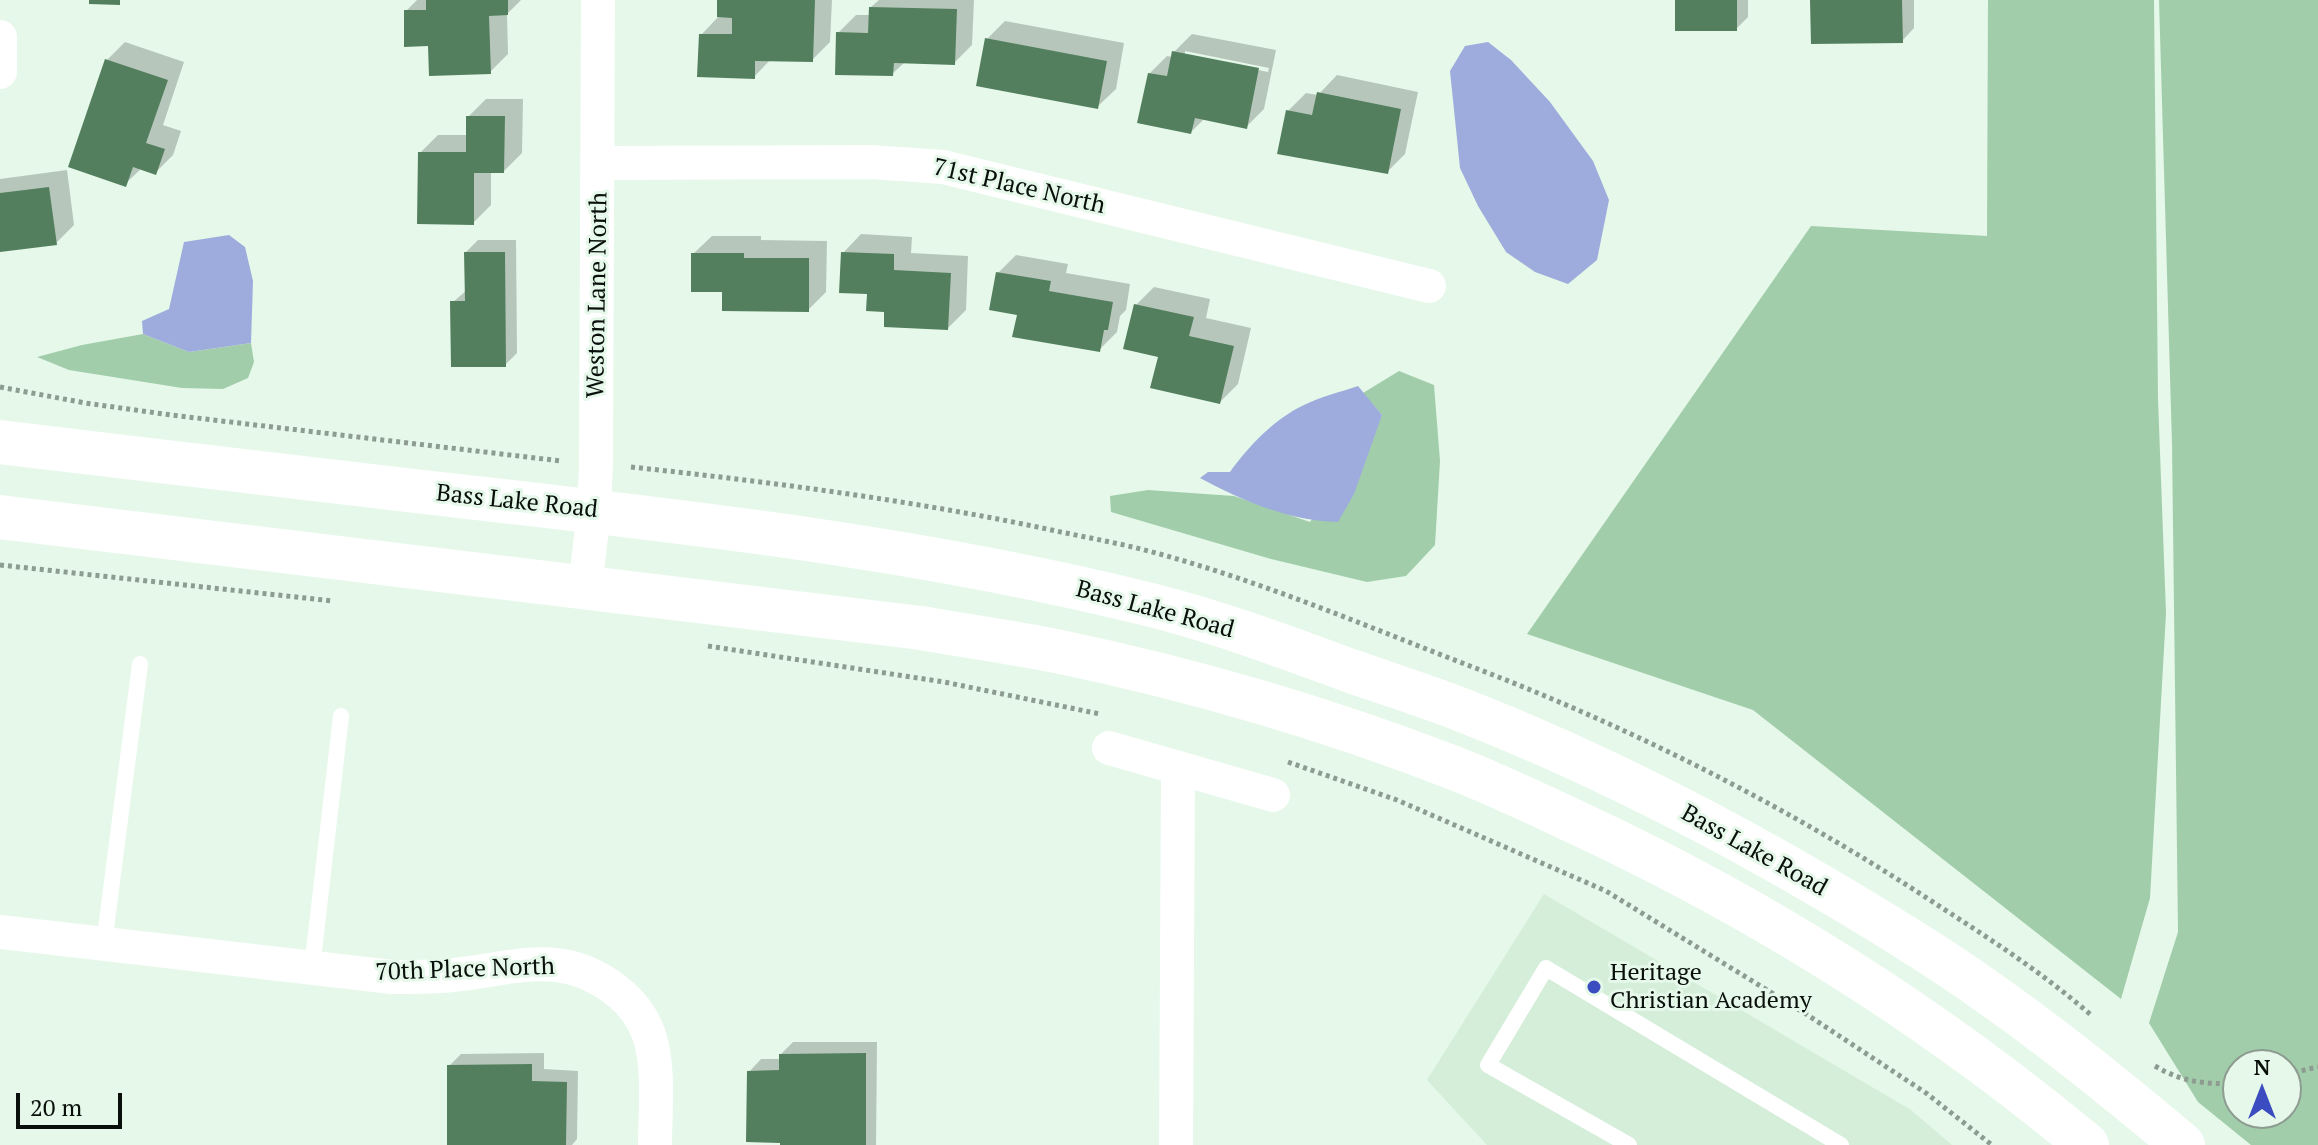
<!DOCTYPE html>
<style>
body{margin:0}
#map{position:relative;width:2318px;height:1145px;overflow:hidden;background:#e5f8e9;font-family:"PT Serif",serif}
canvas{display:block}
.north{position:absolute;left:2222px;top:1049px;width:80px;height:80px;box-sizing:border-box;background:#e5f8e9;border:2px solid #8d9b90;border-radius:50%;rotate:0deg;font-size:22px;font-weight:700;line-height:32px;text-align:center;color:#09100b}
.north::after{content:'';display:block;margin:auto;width:28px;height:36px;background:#3a4cbf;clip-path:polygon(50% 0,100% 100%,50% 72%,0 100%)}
.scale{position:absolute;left:16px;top:1093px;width:106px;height:36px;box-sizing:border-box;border:4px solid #09100b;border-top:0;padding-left:10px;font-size:24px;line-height:28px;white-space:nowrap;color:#09100b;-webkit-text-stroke:6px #e5f8e9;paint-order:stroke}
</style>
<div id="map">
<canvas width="2318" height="1145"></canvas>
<div class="north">N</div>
<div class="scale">20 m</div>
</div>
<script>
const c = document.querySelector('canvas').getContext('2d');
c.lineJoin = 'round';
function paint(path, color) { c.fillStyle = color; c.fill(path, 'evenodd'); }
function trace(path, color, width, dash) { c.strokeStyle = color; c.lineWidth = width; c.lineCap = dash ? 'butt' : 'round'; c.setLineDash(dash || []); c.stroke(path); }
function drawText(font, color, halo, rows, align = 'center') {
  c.font = font + ' "PT Serif",serif'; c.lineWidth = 6; c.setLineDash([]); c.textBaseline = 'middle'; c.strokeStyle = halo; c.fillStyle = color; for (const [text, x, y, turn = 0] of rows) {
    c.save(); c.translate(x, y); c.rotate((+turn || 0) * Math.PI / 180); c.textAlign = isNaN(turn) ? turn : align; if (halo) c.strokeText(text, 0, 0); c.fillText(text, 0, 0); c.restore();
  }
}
const built = new Path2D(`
 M1544,894L1911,1110L1952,1145H1487L1427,1080Z`);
const green = new Path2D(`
 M1988,0H2154L2158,399L2166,613L2150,898L2121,999L1753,710L1527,634L1811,226L1987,236Z
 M2159,0H2318V1145H2251L2198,1102L2149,1023L2178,932L2172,444ZM2238,1065H2286V1113H2238Z
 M143,334L189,352L251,343L254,362L248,378L223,389L182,388L69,370L37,357L82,345Z
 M1399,371L1434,385L1440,461L1435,545L1406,576L1367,582L1271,559L1111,512L1110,496L1148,490L1234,496L1310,522L1382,415L1363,393Z`);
const water = new Path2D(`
 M1488,42L1511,60L1550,102L1593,161L1609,200L1597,260L1568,284L1535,272L1506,252L1478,206L1460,168L1450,71L1465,46Z
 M229,235L245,247L253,281L251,343L189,352L143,334L142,321L169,309L184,242Z
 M1358,386L1382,415L1354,494L1338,522C1290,521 1243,501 1200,478L1208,472H1230C1249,446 1274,419 1304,405C1320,397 1340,392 1358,386Z`);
const shadow = new Path2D(`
 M417,0H521L507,14L508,54L490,72L430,44L406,11Z
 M719,0H832L830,42L812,60L771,59L754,77L701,35L719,16Z
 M879,0H974L972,45L954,63L905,62L892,74L838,33L856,15H871V7Z
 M1677,0H1748V17L1736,29Z
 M1812,0H1914V28L1902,41Z
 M1005,21L1124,43L1116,89L1097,107L987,39Z
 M1192,34L1276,50L1264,109L1246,127L1205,118L1191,132L1149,74L1167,56L1173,57L1174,52ZM1185,51L1269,68L1268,72L1185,55Z
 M125,42L184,62L163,125L181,131L173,155L155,173L142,168L125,184L107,60Z
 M1337,75L1418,92L1405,154L1387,172L1288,111L1306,93L1318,95Z
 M486,99H523L522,153L504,171H491V205L473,223L420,153L438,135H468V117Z
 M67,170L74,225L56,243L0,250V179Z
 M861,234L912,237L911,253L968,256L966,310L948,328L886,311L869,292L843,253Z
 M712,236H761V240L827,241L826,292L808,310L724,290L693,254Z
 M478,240H516L517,353L505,365L453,302L467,290L466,252Z
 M1016,255L1068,264L1066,273L1130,284L1126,310L1120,316L1117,332L1099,350L998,273Z
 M1154,287L1210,299L1206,318L1251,328L1238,384L1220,402L1136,305Z
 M793,1042H877L876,1145H782L749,1072L761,1059H781V1054Z
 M544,1053V1069L578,1071L577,1139L572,1145H449V1066L461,1054Z`);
const building = new Path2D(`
 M89,0H120V5L89,4Z
 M426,0H508V15L489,16L491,74L429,76L428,46L404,47V10H426Z
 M717,0H815L813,62L755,61V79L697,77L699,34H732V18L717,17Z
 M1675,0H1737V31H1675Z
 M1810,0H1902L1903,43L1811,44Z
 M869,7L957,9L955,65L894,63L893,76L835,75L836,32L868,33Z
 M985,38L1107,61L1098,109L976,86Z
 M1172,51L1259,68L1247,129L1195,118L1191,134L1137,123L1148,73L1167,76Z
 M105,59L168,80L146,143L165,149L156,175L133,167L126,187L68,167Z
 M1317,92L1401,109L1388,174L1277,154L1286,110L1312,115Z
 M466,116H505L504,173H474V225L417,224L418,152H466Z
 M49,187L57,245L0,252V193Z
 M464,252H505L506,367H451L450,301H465Z
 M841,252L894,254V270L951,273L948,330L884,327V312L866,311L867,294L839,293Z
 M691,253H744V258H809V312L722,311V292H691Z
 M996,272L1051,281L1049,291L1113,302L1108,330H1104L1100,352L1012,337L1017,315L989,310Z
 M1134,304L1194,317L1189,336L1234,346L1220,404L1150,388L1158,357L1123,349Z
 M866,1053V1145H780V1143L746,1142L747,1071L779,1070V1054Z
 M532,1064V1081L567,1082L566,1145H447V1065Z`);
const path = new Path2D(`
 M0,387L85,403L171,415L561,461
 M631,467C771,482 910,500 1047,529C1083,537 1120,543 1156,553C1263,582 1366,626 1470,666C1633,728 1790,808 1936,904C1990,939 2043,973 2091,1015
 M0,565L333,601
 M708,646L944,682L1100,714
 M1288,762L1397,800L1606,891L1806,1014L1926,1093L1992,1145
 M2155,1066C2182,1082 2207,1085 2238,1083
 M2286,1074L2318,1067`);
const lane = new Path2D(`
 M104,944L140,664
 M312,968L341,716
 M1629,1145L1488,1065L1546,968L1841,1145`);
const street = new Path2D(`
 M0,37V72
 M599,163L871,162L943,167L1429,286
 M585,589L594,510L596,464L598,0
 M1109,748L1273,795
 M0,932L392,977C412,977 433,977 453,975C515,969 561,947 617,991C631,1002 643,1018 649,1035C660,1069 655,1110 655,1145
 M1176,1145L1178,770`);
const secondary = new Path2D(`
 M0,442C144,459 288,477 432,493C673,520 914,546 1151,605C1219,622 1285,647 1351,671C1388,684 1426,696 1462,710C1618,771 1769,852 1911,941C2007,1001 2096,1072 2183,1145
 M0,517L921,628C966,636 1011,642 1056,651C1191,679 1325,718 1454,768C1498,785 1541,806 1584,826C1765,911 1933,1017 2087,1145`);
const markers = [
 [1594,987,8,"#3a4cbf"]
];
const streetNames = [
 ["71st Place North",1019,187,13],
 ["Weston Lane North",598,295,-89],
 ["Bass Lake Road",517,502,6],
 ["Bass Lake Road",1155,610,15],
 ["Bass Lake Road",1754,851,29],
 ["70th Place North",465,970,-2]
];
const poiNames = [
 ["Heritage",1610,973],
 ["Christian Academy",1610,1001]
];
paint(built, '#d4eed9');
paint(green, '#a2cdab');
paint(water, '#9dacdc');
paint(shadow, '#0003');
paint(building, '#537f5e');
trace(path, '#8d9b90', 5, [4, 4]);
trace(lane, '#fff', 16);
trace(street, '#fff', 34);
trace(secondary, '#fff', 44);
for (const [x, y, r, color] of markers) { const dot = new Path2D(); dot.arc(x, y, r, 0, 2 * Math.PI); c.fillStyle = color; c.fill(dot); trace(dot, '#e5f8e9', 3); }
drawText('24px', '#09100b', '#e5f8e9', streetNames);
drawText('24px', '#09100b', '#e5f8e9', poiNames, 'left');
</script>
